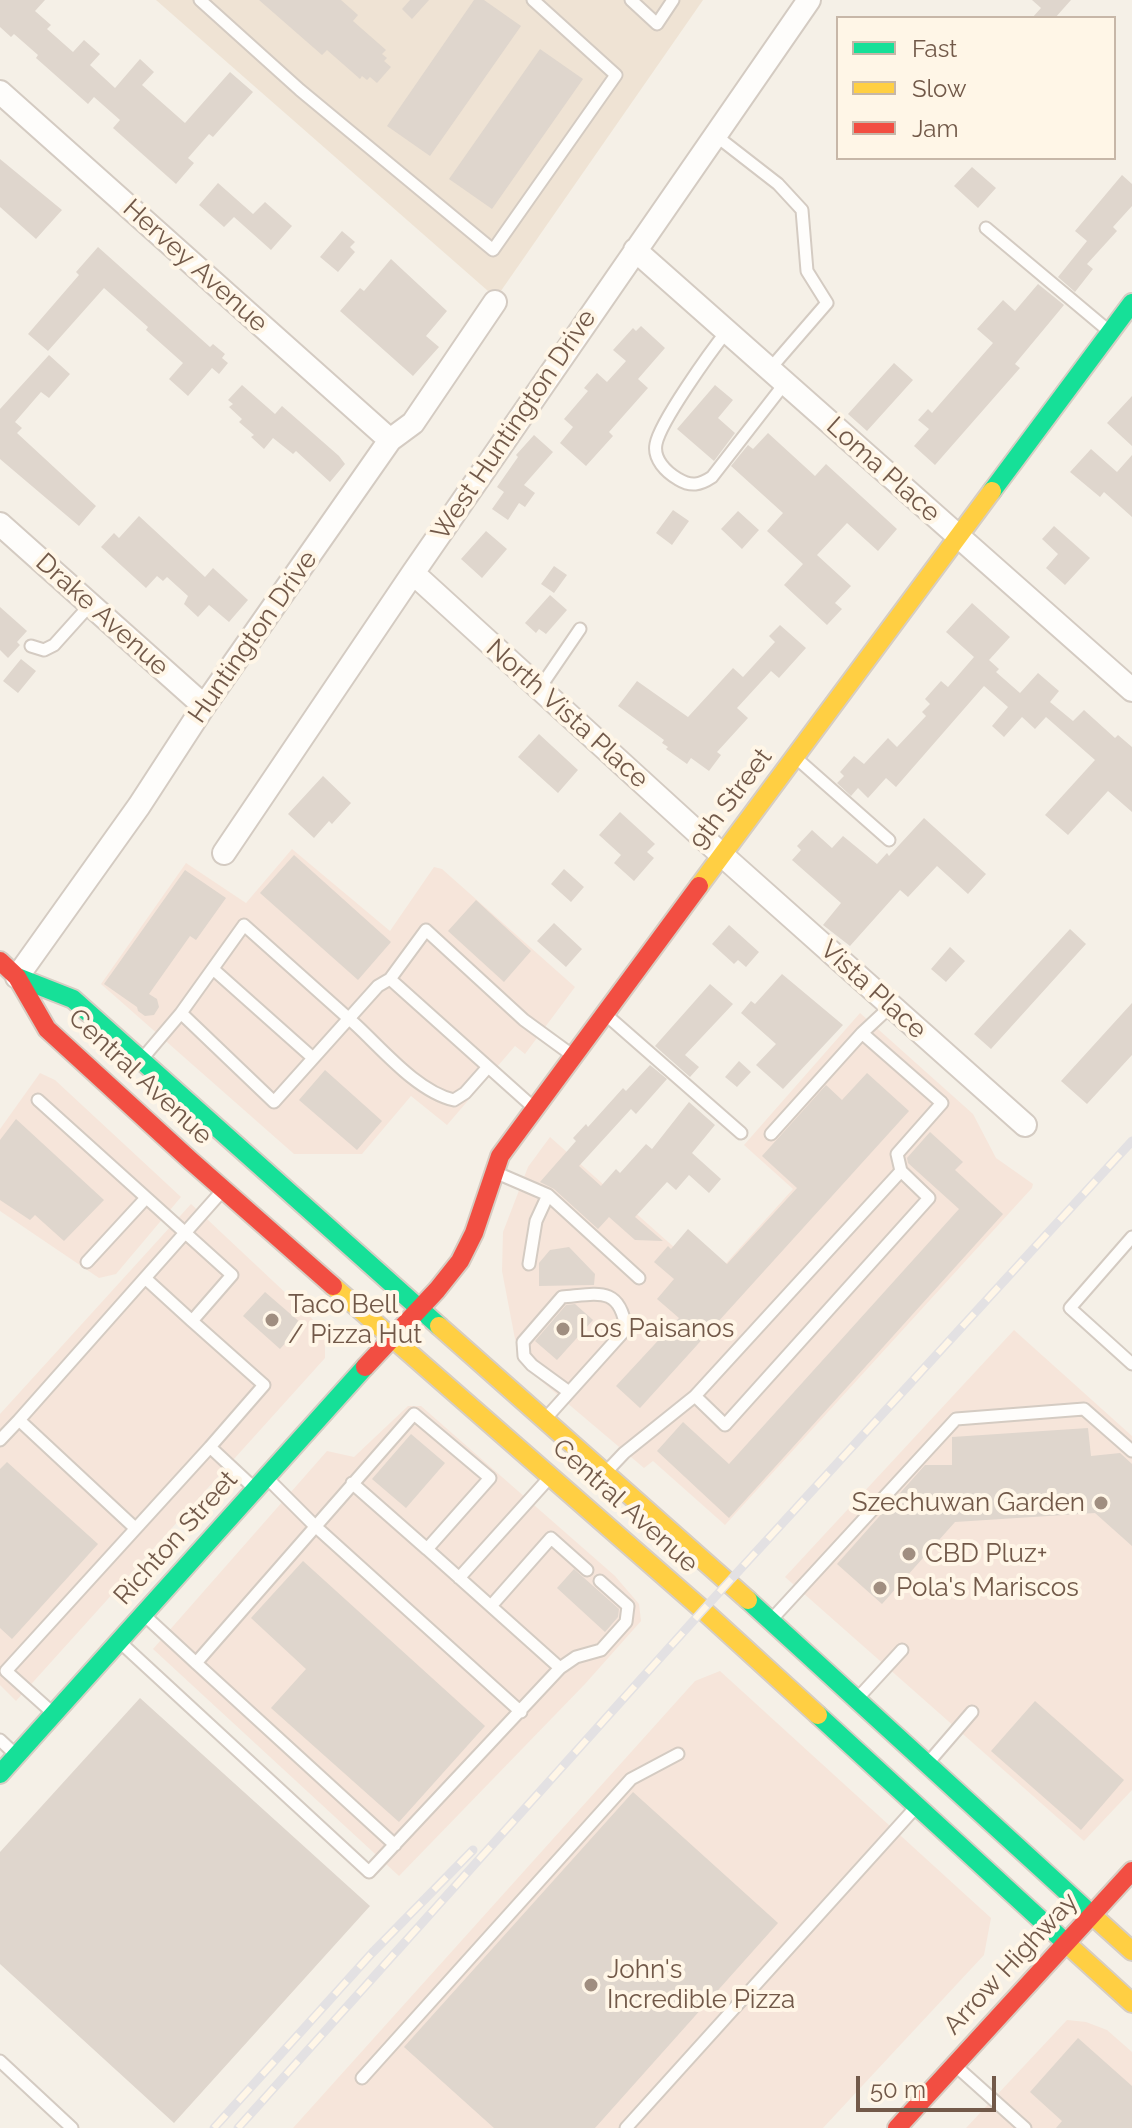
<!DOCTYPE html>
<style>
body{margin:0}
#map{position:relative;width:1132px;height:2128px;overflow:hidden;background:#f5f0e7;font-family:Raleway,sans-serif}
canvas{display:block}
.legend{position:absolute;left:836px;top:16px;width:280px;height:144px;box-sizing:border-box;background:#fff6e7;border:2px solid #c7b7a8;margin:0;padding:10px 14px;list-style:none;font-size:24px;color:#725949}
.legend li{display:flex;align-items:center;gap:16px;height:40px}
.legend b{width:40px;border:2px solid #c7b7a8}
.scale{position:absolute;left:856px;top:2076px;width:140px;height:36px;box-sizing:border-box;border:4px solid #725949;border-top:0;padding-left:10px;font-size:24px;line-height:28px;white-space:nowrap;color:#725949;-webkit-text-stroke:6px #fff6e7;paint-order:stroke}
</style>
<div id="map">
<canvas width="1132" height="2128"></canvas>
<ul class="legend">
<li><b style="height:10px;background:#16e098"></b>Fast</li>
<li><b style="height:10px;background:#ffcf43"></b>Slow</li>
<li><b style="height:10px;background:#f24e42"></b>Jam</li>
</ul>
<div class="scale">50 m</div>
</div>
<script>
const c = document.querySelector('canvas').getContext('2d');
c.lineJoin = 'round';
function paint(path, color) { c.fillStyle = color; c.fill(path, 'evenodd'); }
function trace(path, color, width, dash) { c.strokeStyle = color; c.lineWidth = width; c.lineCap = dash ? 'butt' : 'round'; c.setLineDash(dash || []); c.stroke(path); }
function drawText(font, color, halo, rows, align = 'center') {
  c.font = font + ' Raleway,sans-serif'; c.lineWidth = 8; c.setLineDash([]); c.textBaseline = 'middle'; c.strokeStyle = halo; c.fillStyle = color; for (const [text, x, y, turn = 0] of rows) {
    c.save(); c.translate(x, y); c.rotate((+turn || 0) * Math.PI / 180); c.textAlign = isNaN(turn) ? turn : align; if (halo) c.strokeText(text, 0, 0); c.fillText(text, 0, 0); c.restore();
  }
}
const residential = new Path2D(`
 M156,0H703L496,298Z`);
const commercial = new Path2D(`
 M292,849L390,931L434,867L442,869L575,987L525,1054L515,1046L447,1125L411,1096L362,1154H294L101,984L186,863L246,903Z
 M860,1013L973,1114L996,1158L1033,1184L1032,1188L725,1525L653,1461L644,1468L527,1369L515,1339L502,1271L503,1232L528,1167L550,1137L711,1280L793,1189L744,1145Z
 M40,1073L55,1080L181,1197L116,1274L99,1278L0,1211V1129Z
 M191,1204L308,1314L325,1334V1358L16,1701L0,1685V1414Z
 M1014,1330L1132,1436V1790L1084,1841L785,1577Z
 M408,1406H421L615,1576L639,1604L641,1621L585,1684L399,1876L153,1649L327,1451L354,1457Z
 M720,1671L991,1918L984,1955L823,2128H293L695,1681Z
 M1067,2020L1086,2022L1107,2030L1132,2052V2128H966Z`);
const building = new Path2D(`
 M0,0H45L35,11L51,25L47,29L73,52L84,40L100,54L90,65L115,88L140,59L154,72L142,85L185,123L230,72L253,92L213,137L209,134L188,158L194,163L176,184L113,128L120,120L94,97L88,104L36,58L38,55L14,34L11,37L0,27Z
 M259,0H341L358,15L353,21L386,50L382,54L387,58L384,61L391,67L377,83L370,77L367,80L362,76L360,79L327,50L322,55Z
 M410,0H429L412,19L402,9Z
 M474,0H484L521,26L430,156L387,126Z
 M1032,0H1071L1055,18H1032L1041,8Z
 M540,49L583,79L492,209L449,179Z
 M0,159L62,210L36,239L0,207Z
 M972,167L996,188L978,208L954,186Z
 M1122,175L1132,184V206L1113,227L1117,231L1087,264L1093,269L1075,292L1058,277L1087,241L1075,231Z
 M218,183L253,214L265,202L292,226L271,250L234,217L224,227L199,205Z
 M342,231L355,242L350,247L355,252L338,272L320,257Z
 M98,247L210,347L213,344L225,354L222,358L228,363L219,374L212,368L188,396L169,379L183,363L146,330L148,327L104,288L48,351L28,334L79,275L76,272Z
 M391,259L447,311L426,336L439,347L413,376L340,311L360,288L364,291Z
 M1038,284L1064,305L1015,364L1020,368L935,465L914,446L929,429L918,420L928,409L932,413L993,343L977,329L1003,300L1015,311Z
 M641,326L665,348L638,379L648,388L609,432L613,436L586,466L560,443L573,427L564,419L588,391L584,388L597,373L607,382L626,361L613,350L633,328L636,331Z
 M49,355L70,374L49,398L41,392L15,422L22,428L17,433L96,506L79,526L0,459V409Z
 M894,363L913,380L867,431L848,414Z
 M242,385L275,414L282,406L339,456L345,464L330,482L296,451L293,454L273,438L264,449L251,437L254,435L239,422L242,419L229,407L233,404L228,400Z
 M715,385L733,400L718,418L735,433L714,461L677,429Z
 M1132,396V446L1107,423Z
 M768,433L815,476L826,464L897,529L878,551L847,523L817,555L851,586L835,603L842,609L827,625L784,585L803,564L767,531L783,513L731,466L748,445L753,449Z
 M534,435L553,452L524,485L535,493L525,507L519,503L508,520L492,509L504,492L497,487L518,457L516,455Z
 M1091,449L1117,472L1132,455V517L1104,492L1100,497L1070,472Z
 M673,510L689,521L672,545L656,533Z
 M738,511L759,530L742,549L721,529Z
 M139,516L205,577L213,568L248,600L229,622L209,605L198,617L184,604L188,596L167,577L163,581L157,576L146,588L101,547L114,533L119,538Z
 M1054,526L1090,558L1065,585L1046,568L1058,554L1042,539Z
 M486,531L507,549L482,578L461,559Z
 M554,566L567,575L554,593L541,584Z
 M550,595L567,610L546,634L539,629L536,633L525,623Z
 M972,603L1010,637L989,660L999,669L996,672L1020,693L1038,673L1059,691L1050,702L1073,721L1084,710L1115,738L1118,735L1132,747V812L1108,791L1068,835L1045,815L1095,760L1046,717L1035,729L1022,717L1004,737L992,726L1008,707L984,686L896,787L886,778L868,798L858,788L851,796L837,783L844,776L840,772L854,756L864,764L888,738L897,747L926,716L922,712L930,704L925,699L941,681L948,687L974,657L946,632Z
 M0,607L27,631L17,642L20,645L8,658L0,650Z
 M780,625L806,648L779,678L771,671L737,708L748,718L717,752L721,755L709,771L691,758L687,764L666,749L668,747L662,743L664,740L618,706L637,681L688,717L733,668L743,677L775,642L769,636Z
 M21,659L36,671L18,693L3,681Z
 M539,734L578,770L558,793L518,757Z
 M323,776L351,803L332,824L329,821L314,838L288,814Z
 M620,812L655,844L647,852L654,858L634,881L614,863L621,855L599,835Z
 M924,818L986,874L968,894L937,866L908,897L900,890L850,946L823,925L841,903L792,860L801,850L797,846L812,830L832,848L843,836L877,864L887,853L889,856Z
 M294,855L391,942L358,980L260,893Z
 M564,869L584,887L571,902L551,884Z
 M185,870L226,898L196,940L190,936L149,994L157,999L159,1007L154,1015L145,1016L138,1011L137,1007L104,984Z
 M476,900L531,951L504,982L448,931Z
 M554,923L582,949L566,967L537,941Z
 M729,925L759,952L746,967L738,960L734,964L712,944Z
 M1070,929L1086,944L991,1049L974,1034Z
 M950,947L965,961L946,982L931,969Z
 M782,974L843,1025L783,1089L756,1065L776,1044L741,1013L751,1001L755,1004Z
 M710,984L733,1004L685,1055L699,1067L690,1077L655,1046Z
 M1132,1003V1055L1087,1104L1061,1081Z
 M739,1061L751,1072L737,1087L725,1077Z
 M650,1065L667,1079L636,1114L631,1109L579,1166L601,1186L616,1169L620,1173L646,1144L652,1149L689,1102L715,1125L692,1153L721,1179L709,1193L689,1175L676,1190L667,1182L635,1217L663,1241L635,1240L609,1217L598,1229L554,1189L540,1182L576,1141L573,1138L586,1124L588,1127L623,1088L626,1091Z
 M325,1070L382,1121L357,1150L299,1100Z
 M867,1073L909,1111L640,1408L616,1386L679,1318L657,1299L674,1279L654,1262L668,1246L671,1249L688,1229L727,1264L797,1188L762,1156L826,1085L842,1100Z
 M16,1119L104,1200L64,1241L35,1215L30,1220L0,1200V1140Z
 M930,1132L963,1162L955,1170L1003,1214L729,1518L657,1451L683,1422L729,1464L959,1209L908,1163L907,1158Z
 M569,1247L595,1274L594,1285L539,1286V1263L550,1250Z
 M265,1292L302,1324L280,1349L243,1316Z
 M575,1304L593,1320L557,1360L535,1341L566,1305Z
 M1088,1428L1091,1456L1120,1453L1132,1464V1546L1095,1513L955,1522L882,1604L837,1564L925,1465H952V1437Z
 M411,1434L445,1463L406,1508L372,1479Z
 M7,1462L98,1544L12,1639L0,1628V1469Z
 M303,1561L485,1726L399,1822L271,1708L306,1669L251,1618Z
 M574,1569L619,1609L618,1617L605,1632L557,1588Z
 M140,1698L370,1906L174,2123L0,1964V1852Z
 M1035,1701L1124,1780L1081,1830L991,1751Z
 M633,1792L778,1923L595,2128H494L404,2047Z
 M1078,2038L1132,2086V2128H1056L1062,2121L1030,2092Z`);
const lane = new Path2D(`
 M200,0L300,90L493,250L616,75L533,0
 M631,0L657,24L673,0
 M715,135L778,184L802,210L807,271L827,303L769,370
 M986,228L1110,332
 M727,331C711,351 660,422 656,444C653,459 666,472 678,479C691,487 700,485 712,477L785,383
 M31,646L44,650L54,645L90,605
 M539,689L580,629
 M795,757L889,840
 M213,969L313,1058
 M390,979L426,930L524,1020L572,1055
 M604,1013L741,1133
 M142,1059L181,1013
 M488,1067L465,1093L454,1100C418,1092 383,1050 356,1025C319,992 281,958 244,925L181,1013L274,1102L378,986L390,979L533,1107
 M38,1100L232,1275L192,1321L264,1385L210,1447
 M771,1134L862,1033L891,1006
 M497,1173L548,1195
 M1132,1237L1070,1308L1132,1364
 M87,1262L146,1198
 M529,1264L536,1221L548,1195L639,1278
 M145,1278L192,1321
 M695,1396L901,1171
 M546,1418L626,1329C620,1285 597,1294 562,1297L523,1342L524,1356L532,1365L569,1392
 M19,1420L223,1190
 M0,1440L19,1420L135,1528
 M606,1472L624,1453L695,1396L725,1425L929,1198L901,1171L897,1154L942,1103L862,1033
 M266,1477L315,1526L521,1712
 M352,1483L427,1549
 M459,1578L550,1477
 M491,1606L551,1538L587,1570
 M772,1619L956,1419L1084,1409L1132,1451
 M121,1643L369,1872L560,1668L427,1549L490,1478L414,1414L196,1663L143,1614
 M196,1663L395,1845
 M560,1668L576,1657L601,1650L626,1622L628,1606L600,1581
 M857,1699L902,1650
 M54,1714L6,1671L210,1447L254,1488
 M0,1740L16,1755
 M928,1763L972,1712
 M0,2061L72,2128
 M958,2068L1025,2128
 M362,2078L631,1779L678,1754
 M626,2128L916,1807`);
const street = new Path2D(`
 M0,92L390,440
 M635,250L1132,690
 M0,524L204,706
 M413,573L722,855L1025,1125
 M224,853L413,573L809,0
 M17,977L139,806L204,706L390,440L413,423L495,302`);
const fast = new Path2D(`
 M992,491L1132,303
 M17,977L73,999L439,1326
 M748,1600L1092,1915
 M818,1715L1066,1943
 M0,1774L365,1367`);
const slow = new Path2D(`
 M699,886L992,491
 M333,1286L703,1610L818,1715
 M439,1326L748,1600
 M1092,1915L1132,1951
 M1066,1943L1132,2003`);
const jam = new Path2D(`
 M0,961L17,977L47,1029L190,1160L333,1286
 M365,1367L437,1290L460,1261L474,1233L500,1156L699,886
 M897,2128L1132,1871`);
const rail = new Path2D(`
 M214,2128L372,1953L473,1850
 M238,2128L703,1610L1132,1141`);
const markers = [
 [272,1320,8,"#a08e80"],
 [563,1329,8,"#a08e80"],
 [1101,1503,8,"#a08e80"],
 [909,1554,8,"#a08e80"],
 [880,1588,8,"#a08e80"],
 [591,1985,8,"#a08e80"]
];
const streetNames = [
 ["Hervey Avenue",195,266,42],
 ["West Huntington Drive",514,425,-56],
 ["Loma Place",883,470,42],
 ["Drake Avenue",102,615,42],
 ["Huntington Drive",253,637,-55],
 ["North Vista Place",567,714,42],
 ["9th Street",731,799,-53],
 ["Vista Place",873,990,42],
 ["Central Avenue",140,1077,43],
 ["Central Avenue",625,1506,42],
 ["Richton Street",176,1538,-48],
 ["Arrow Highway",1011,1964,-47]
];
const poiNames = [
 ["Taco Bell",288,1305],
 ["/ Pizza Hut",288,1335],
 ["Los Paisanos",579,1329],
 ["Szechuwan Garden",1085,1503,"right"],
 ["CBD Pluz+",925,1554],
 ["Pola's Mariscos",896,1588],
 ["John's",607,1970],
 ["Incredible Pizza",607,2000]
];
paint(residential, '#efe3d4');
paint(commercial, '#f6e5da');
paint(building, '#dfd6cd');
trace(lane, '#d4cbc2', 15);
trace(street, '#d4cbc2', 26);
trace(fast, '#d6cdc3', 22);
trace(slow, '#d6cdc3', 22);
trace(jam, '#d6cdc3', 22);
trace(lane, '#fefdfb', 11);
trace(street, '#fefdfb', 22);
trace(fast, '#16e098', 18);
trace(slow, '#ffcf43', 18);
trace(jam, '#f24e42', 18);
trace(rail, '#e3e1e3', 9);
trace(rail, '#fff6e7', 6, [18]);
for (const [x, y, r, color] of markers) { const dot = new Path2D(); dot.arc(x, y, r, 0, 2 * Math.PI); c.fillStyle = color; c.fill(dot); trace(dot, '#fff6e7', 3); }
drawText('26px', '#725949', '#fff6e7', streetNames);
drawText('26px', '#725949', '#fff6e7', poiNames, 'left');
</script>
